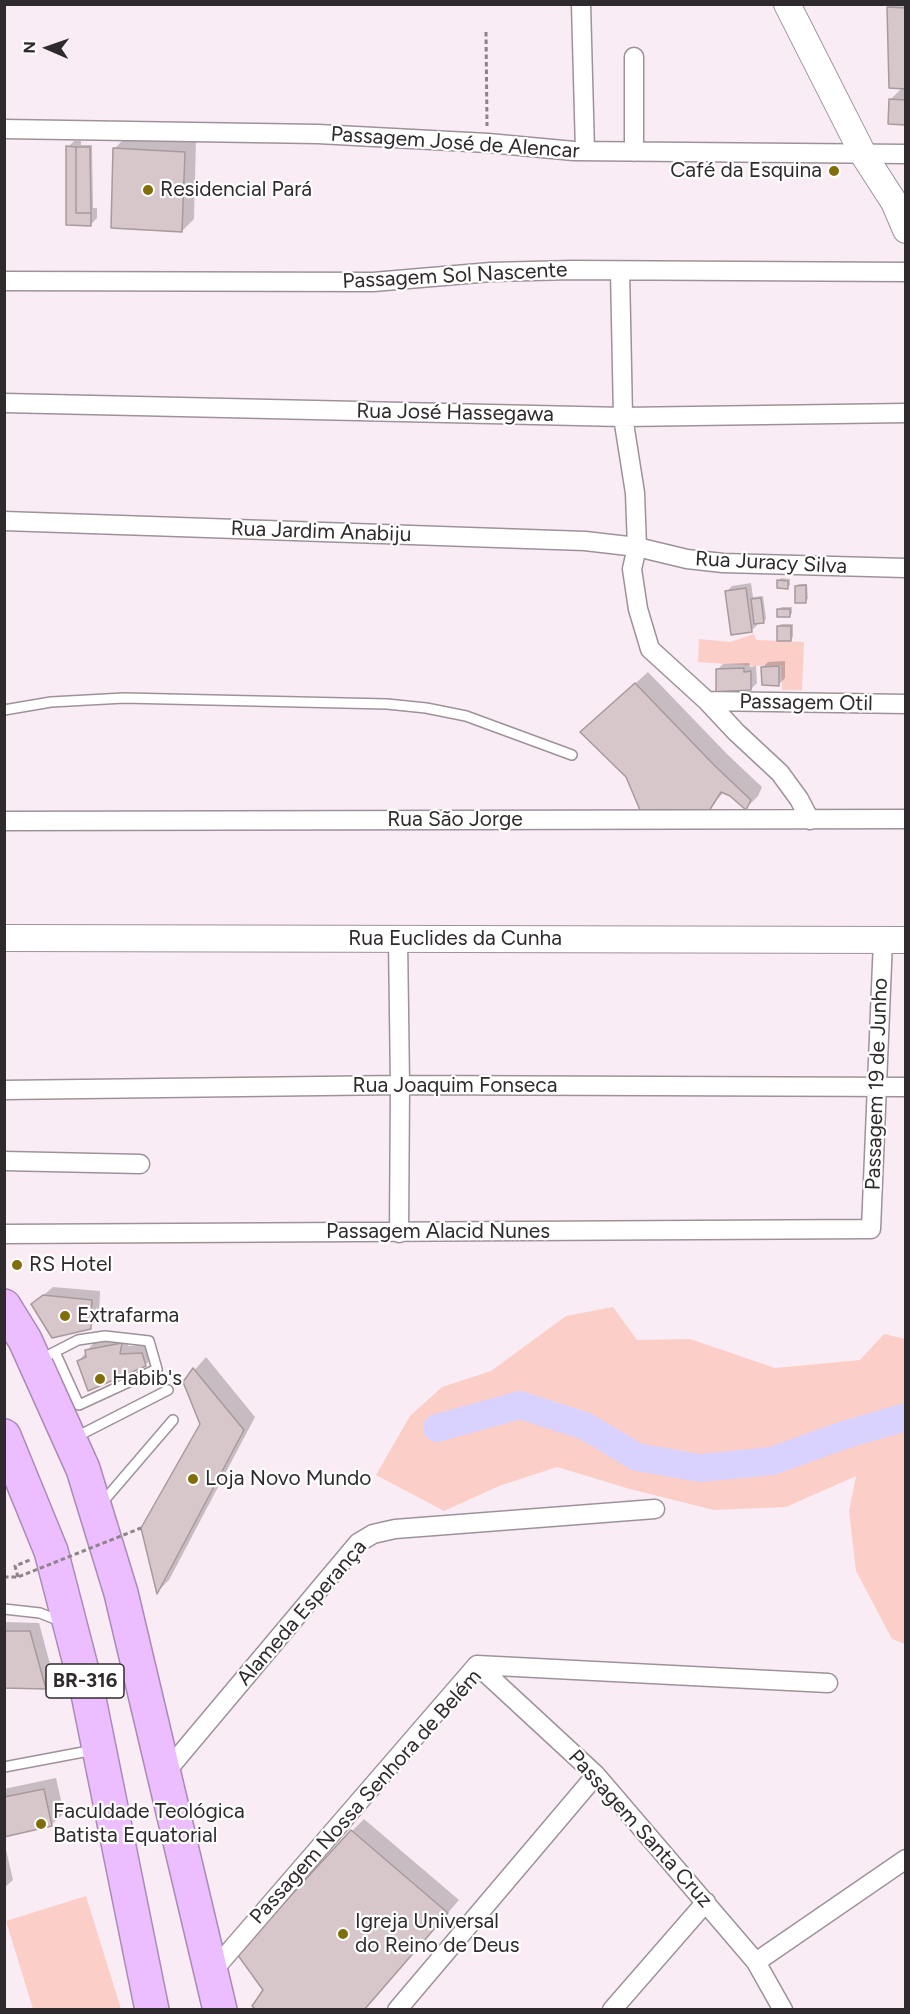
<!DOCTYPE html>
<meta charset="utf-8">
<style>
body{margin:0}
#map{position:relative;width:910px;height:2014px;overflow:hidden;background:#faecf4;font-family:Figtree,sans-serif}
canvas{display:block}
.frame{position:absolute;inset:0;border:6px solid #2f2a2d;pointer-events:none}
.north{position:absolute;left:18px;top:18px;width:60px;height:60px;-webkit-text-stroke:4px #fefefe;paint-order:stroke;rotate:272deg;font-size:16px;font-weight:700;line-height:24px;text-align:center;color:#2f2a2d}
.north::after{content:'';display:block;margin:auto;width:21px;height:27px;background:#2f2a2d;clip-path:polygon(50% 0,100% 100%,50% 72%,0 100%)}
</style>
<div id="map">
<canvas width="910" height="2014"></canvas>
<div class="frame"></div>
<div class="north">N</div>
</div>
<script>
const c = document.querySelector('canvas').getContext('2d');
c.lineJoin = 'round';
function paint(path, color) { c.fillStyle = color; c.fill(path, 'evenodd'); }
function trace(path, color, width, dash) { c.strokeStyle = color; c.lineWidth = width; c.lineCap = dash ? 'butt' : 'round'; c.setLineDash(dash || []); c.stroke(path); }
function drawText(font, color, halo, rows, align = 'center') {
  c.font = font + ' Figtree,sans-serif'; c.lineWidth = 4.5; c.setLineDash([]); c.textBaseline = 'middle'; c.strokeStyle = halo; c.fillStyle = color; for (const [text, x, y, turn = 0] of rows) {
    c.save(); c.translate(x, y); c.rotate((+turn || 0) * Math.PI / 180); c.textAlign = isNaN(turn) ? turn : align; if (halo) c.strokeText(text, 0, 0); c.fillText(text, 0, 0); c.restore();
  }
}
const green = new Path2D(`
 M754,634L756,640L804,642L802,690H782L781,665L754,666L698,662L699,639L730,642Z
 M613,1307L637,1340L690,1339L775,1368L860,1360L884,1334L905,1339V1644L892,1639L856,1571L849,1511L856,1476L786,1507L714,1510L630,1489L557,1467L499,1486L444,1511L376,1475L410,1416L442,1387L491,1371L566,1316Z
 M86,1896L121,2009H33L6,1921Z`);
const shadow = new Path2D(`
 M892,4H906V123L890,100L902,88L889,7Z
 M127,136L196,140L194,219L182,231L115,148Z
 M74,141H81V145H92L93,208H97V218L91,224L68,147Z
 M781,578L790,579V585L788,587L779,581Z
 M751,583L753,597L763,596L766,619L763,622H757V625L751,631L726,592L732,586Z
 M799,584H807L808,599L805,601L796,586Z
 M782,607H792V613L790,615L779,609Z
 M781,624H793V637L791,639L778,627Z
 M785,661V678L779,684L762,668L768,662Z
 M749,663L750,667L756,666L757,683L751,689L717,670L723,664Z
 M648,672L727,754L762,787L758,796L746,808L724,792L708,809L627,776L595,720Z
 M53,1287L100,1291L99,1318L90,1327L33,1304Z
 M130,1335L128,1346L151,1344L155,1356L145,1365L79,1361L95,1341Z
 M206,1357L255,1417L169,1580L158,1591L201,1424L184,1382Z
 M4,1622L39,1623L54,1679L45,1687H4Z
 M56,1778L64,1813L51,1825L4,1835V1789Z
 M364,1819L459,1900L364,2010L352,1831Z
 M4,1841L13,1880L4,1888Z`);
const river = new Path2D(`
 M437,1428L520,1405L585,1426L637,1457L700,1468L772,1461L844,1435L906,1417`);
const building = new Path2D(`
 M887,7L906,8V89L889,88Z
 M889,99L906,100V125L888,124Z
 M66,146L76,147V213H91V226L66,225Z
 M76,147H90L91,213H76Z
 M113,148L185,152L182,232L111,228Z
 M777,580L788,581V589L777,588Z
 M806,585V603H795V586Z
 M746,588L752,632L731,635L725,591Z
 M761,598L764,623L754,624L751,599Z
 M777,609H790V617H777Z
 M777,626H791V641H777Z
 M779,666V686L762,685L761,667Z
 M744,668V672L751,671V690L716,692V669Z
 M635,683L715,766L751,800L746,810L730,796L721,792L709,811L640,810L626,777L580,732Z
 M43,1295L92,1300L91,1329L52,1338L31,1304Z
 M122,1343L120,1354L142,1353L146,1366L88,1391L77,1361L86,1357L85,1350Z
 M193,1368L244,1430L157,1594L141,1528L200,1424L183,1382Z
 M4,1631H30L46,1689L4,1688Z
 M44,1789L52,1826L4,1837V1797Z
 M351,1830L448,1913L364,2010H256L252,2006L263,1990L237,1954Z`);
const path = new Path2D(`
 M486,32L487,126
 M18,1577L15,1566L30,1560`);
const lane = new Path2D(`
 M4,710L51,702L124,698L387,704L426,708L466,716L572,755
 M39,1360L78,1340L105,1336L149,1341L157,1369L79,1405L55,1352
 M74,1438L168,1390
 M101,1504L173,1420
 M4,1609L40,1613L60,1621
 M4,1767L94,1750`);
const street = new Path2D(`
 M581,4L585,151
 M634,57V152
 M4,129L318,134L488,143L574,151L906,154
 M620,271L623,417L635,493L637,547L632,569L638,609L650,649L707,701L736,732L780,773L799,799L810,820
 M4,281L373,282L491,272L572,270L906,272
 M4,403L623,417L906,413
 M4,521L585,541L637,547L687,559L723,563L906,568
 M707,701L906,704
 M4,821L906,819
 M398,939L400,1085L399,1233
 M4,1090L400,1085L906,1087
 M4,1161L140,1164
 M4,1234L871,1229L883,940
 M477,1665L596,1775L756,1962L783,2010
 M477,1665L828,1683
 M165,1773L358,1543L373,1534L395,1529L655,1509
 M756,1962L906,1859
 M211,1973L477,1665
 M397,2010L596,1775
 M612,2010L706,1902`);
const secondary = new Path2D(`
 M787,4L863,154L894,202L906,230
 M4,938L906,940`);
const highway = new Path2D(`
 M4,1306L25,1340L83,1469L121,1593L220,2010
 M4,1436L51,1551L88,1694L152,2010`);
const pathBridge = new Path2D(`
 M4,1577H18L141,1528`);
const markers = [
 [834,171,6,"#806e0b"],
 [148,190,6,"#806e0b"],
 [17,1265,6,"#806e0b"],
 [65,1316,6,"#806e0b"],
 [100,1379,6,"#806e0b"],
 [193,1479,6,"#806e0b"],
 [41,1824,6,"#806e0b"],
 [343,1934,6,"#806e0b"]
];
const shields = [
 [85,1681,78]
];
const shieldNames = [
 ["BR-316",85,1681]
];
const streetNames = [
 ["Passagem José de Alencar",455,143,4],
 ["Passagem Sol Nascente",455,276,-3],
 ["Rua José Hassegawa",455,413,1],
 ["Rua Jardim Anabiju",321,532,2],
 ["Rua Juracy Silva",771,563,3],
 ["Passagem Otil",806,703,1],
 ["Rua São Jorge",455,820],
 ["Rua Euclides da Cunha",455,939],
 ["Passagem 19 de Junho",877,1084,-88],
 ["Rua Joaquim Fonseca",455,1086],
 ["Passagem Alacid Nunes",438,1232],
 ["Alameda Esperança",302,1613,-49],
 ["Passagem Nossa Senhora de Belém",366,1797,-48],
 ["Passagem Santa Cruz",640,1829,48]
];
const poiNames = [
 ["Café da Esquina",822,171,"right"],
 ["Residencial Pará",160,190],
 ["RS Hotel",29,1265],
 ["Extrafarma",77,1316],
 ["Habib's",112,1379],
 ["Loja Novo Mundo",205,1479],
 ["Faculdade Teológica",53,1812],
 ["Batista Equatorial",53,1836],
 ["Igreja Universal",355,1922],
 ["do Reino de Deus",355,1946]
];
paint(green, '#fccec8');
paint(shadow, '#0003');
trace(river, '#dad2fe', 28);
paint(building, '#d7c7cb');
trace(building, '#a8999c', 1.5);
trace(lane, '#9e929a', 12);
trace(street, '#9e929a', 21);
trace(secondary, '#9e929a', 28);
trace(highway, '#aa8ab6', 36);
trace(path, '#8d8489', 3, [4.5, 3]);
trace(lane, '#fff', 9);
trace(street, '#fff', 18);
trace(secondary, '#fff', 26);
trace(highway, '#edbeff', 33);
trace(pathBridge, '#8d8489', 3, [4.5, 3]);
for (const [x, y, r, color] of markers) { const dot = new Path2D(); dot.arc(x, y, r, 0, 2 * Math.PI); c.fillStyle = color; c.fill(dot); trace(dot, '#fefefe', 2); }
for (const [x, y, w] of shields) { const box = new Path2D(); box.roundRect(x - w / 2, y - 17, w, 34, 4.5); c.fillStyle = '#fefefe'; c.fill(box); trace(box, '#2f2a2d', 1.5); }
drawText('bold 20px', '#2f2a2d', null, shieldNames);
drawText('21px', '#2f2a2d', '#fefefe', streetNames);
drawText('21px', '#2f2a2d', '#fefefe', poiNames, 'left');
</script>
